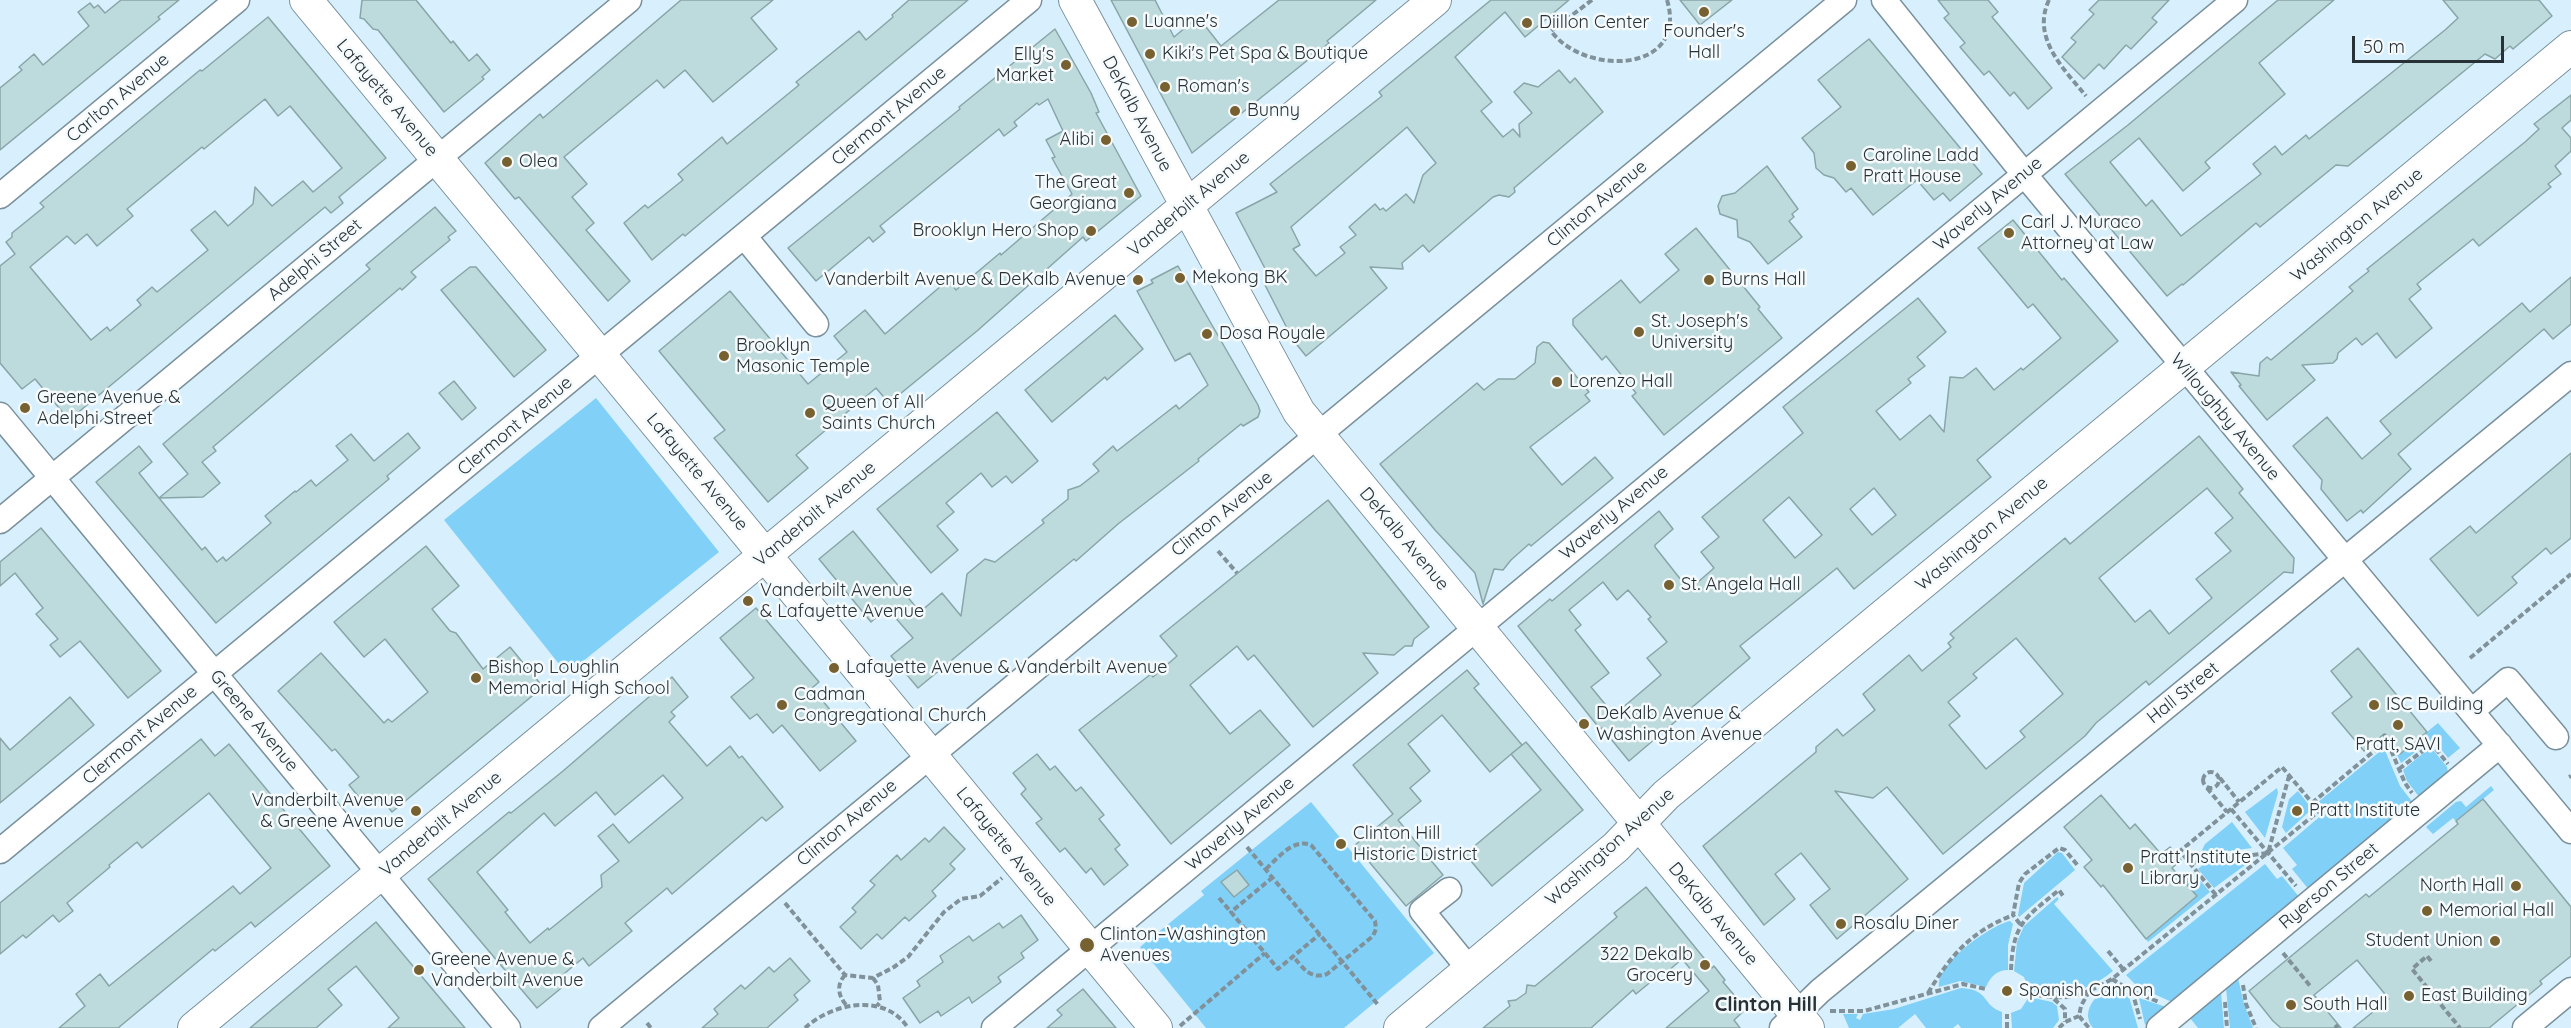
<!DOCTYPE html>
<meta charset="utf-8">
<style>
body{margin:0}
#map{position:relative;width:2571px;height:1028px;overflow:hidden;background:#d8f0fd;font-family:Quicksand,sans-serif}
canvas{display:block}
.scale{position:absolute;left:2352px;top:36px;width:152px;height:27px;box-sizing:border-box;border:3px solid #283136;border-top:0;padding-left:8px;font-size:18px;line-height:21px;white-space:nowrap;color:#283136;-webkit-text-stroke:4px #f5fafc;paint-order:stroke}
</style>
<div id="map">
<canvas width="2571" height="1028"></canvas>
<div class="scale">50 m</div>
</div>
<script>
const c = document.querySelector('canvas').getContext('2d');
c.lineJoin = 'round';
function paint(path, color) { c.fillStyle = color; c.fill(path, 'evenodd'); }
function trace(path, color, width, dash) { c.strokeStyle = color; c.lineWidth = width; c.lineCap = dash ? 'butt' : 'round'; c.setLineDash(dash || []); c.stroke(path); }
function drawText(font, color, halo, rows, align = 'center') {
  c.font = font + ' Quicksand,sans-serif'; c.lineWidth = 5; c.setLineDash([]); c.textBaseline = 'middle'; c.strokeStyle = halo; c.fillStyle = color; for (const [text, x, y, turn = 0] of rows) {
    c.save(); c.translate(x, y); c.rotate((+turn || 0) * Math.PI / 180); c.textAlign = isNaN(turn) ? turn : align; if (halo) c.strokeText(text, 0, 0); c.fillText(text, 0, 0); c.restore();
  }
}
const green = new Path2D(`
 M596,398L719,552L567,674L444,520Z
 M2438,723L2460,748L2448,758L2436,743L2430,741L2401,763L2393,746L2400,754Z
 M2384,748L2400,786L2414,804L2310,891L2292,869L2297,865L2283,848L2324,813L2317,803Z
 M2427,750L2434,751L2447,767L2448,773L2420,798L2407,781L2403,770Z
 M2491,786L2494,790L2456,821L2453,818L2433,834L2426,827L2456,802L2461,801L2466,807Z
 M2277,788L2278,793L2265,838L2245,812Z
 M2298,791L2312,809L2286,833L2282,827L2289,799Z
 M1311,802L1434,953L1344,1028H1206L1140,947L1204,895L1201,891Z
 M2232,822L2252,848L2206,854L2202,850L2205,844Z
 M2058,852L2062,853L2075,870L2019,917L2018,915L2024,883Z
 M2245,859L2248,863L2214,888L2198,869L2204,864Z
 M2265,864L2277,879L2282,876L2300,898L2172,1002L2138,987L2126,975Z
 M2193,872L2210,892L2148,942L2146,939L2196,896L2183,880Z
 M2057,897L2059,899L2054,904L2113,971C2088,992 2061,997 2029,990L2024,977L2014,971L2017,942L2024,926Z
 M2010,921L2013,924L2008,945V970C1997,970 1990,977 1986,987L1960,981L1939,987C1936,964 1989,926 2010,921Z
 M2238,978L2244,1004L2253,1028H2230L2226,988Z
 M1961,988C1991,990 1981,1005 2002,1012V1028H1961L1958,1024L1953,1028H1926L1915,1014L1898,1028H1849L1843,1014H1858L1856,1018L1860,1020L1863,1014L1894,1009Z
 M2112,989L2128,993L2138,1028H2093C2080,1013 2095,992 2112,989Z
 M2221,992L2224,1028H2198L2190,1018Z
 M2029,997L2052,1002L2057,1006L2059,1020L2053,1028H2012L2011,1013L2021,1009Z
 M2139,998L2166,1007L2145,1025Z`);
const building = new Path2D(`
 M121,0H179L158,17L160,19L0,150V88L22,70L19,67L34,54L43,65L89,26L78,12L90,3L94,8L98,5L105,13Z
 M362,0H416L451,43L453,41L469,61L477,54L490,70L482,77L484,79L444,112L378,30L373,29L364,19L360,18Z
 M681,0H773L751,18L777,49L713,102L685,70L664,88L657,80L564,157L587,184L572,197L594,223L586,230L630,281L608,301L519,197L515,199L485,163L540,114L543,118L556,107Z
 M909,0H968L691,231L685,236L683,234L652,260L624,223L645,205L648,208L683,180L678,174L710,147L722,137L727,144L799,85L796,82L859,31L866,40L893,17L892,15Z
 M1111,0H1155L1174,37L1198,17L1221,46L1279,0H1376L1327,41L1329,43L1192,153Z
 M1491,0H1569L1525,37L1505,12L1455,57L1492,102L1481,111L1503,137L1513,129L1520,137L1519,124L1532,113L1514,92L1524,83L1538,87L1559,70L1570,83L1575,78L1603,112L1514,188L1515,192L1509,197L1499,195L1493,197L1429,252L1423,245L1402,263L1403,269L1370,267L1387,288L1306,356L1293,340L1264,283L1270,278L1236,213L1277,192L1270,184L1382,96L1379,92ZM1407,127L1436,163L1423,175L1414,203L1406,194L1386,211L1383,208L1380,210L1375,204L1349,227L1356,235L1340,247L1345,253L1316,276L1293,249L1300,245L1291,227Z
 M1680,0H1732L1700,25Z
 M1938,0H1988L1998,12L1992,17L2052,88L2028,109L2014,92L2010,96L1989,71L1984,75L1960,47L1965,43L1944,18L1949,14Z
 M2099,0H2169L2152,18L2157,22L2131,49L2126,45L2104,69L2099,64L2084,79L2062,57L2076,42L2071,38L2094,14L2089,10Z
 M2278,0H2334L2259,63L2285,94L2205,162L2210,168L2183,191L2139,138L2110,162L2146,206L2152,200L2181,236L2261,174L2253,164L2275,146L2282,155L2306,135L2309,139L2445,30L2458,18L2443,0H2539L2552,16L2513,49L2510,46L2495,59L2485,54L2348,166L2336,165L2260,227L2256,223L2183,285L2182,284L2167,296L2065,174L2128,125Z
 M268,17L386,158L339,197L343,203L331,213L325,207L69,420L35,379L22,389L0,363V266L15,254L6,242L12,237V233L44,207L40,203L200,70L202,71ZM265,99L278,116L290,106L342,168L313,192L303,181L272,206L255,187L253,204L228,226L215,211L191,230L208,250L157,292L152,287L137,300L141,305L110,331L107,327L91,340L30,267L67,236L75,244L87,234L97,246L133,216L127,209L202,147L204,149Z
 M1055,29L1091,93L1099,112L1096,113L1141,196L1086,241L1083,237L977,331L889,403L876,388L796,455L808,468L768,502L714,438L725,430L659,351L730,291L808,384L847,352L834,336L865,310L885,334L948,280L956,290L1000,253L1001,255L1072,194L1052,158L1055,157L1046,140L1063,131L1048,99L1039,105L1037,103L1014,122L1017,126L1004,136L999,129L880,226L885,232L873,242L869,237L816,281L788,248L960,109L959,107Z
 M1869,39L1982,174L1950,201L1943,193L1934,200L1917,180L1873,215L1851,188L1846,192L1834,178L1824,175L1816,168L1814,153L1802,138L1841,107L1818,80Z
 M2571,95V120L2562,128L2571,138V151L2555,166L2561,174L2548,184L2551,187L2479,246L2473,239L2417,284L2421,289L2409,299L2432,328L2396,358L2377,333L2362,345L2356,338L2338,353L2337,359L2333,363L2302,365L2315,380L2267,420L2239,386L2241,385L2231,372L2259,376L2260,363L2267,357L2271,360L2332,309L2353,291L2349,287L2369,271L2367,269L2525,142L2539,129L2534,124Z
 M1767,166L1798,209L1792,214L1794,217L1789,221L1802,237L1768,264L1750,242L1738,237L1737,220L1720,214L1718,206L1722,196L1735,193Z
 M435,207L456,231L448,237L450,240L411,272L416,277L402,290L400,288L213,447L216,451L202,462L220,483L203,497L159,498L202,550L205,547L217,562L223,557L226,561L271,523L265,516L295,491L296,492L311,480L316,486L348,460L336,446L351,434L374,461L408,433L420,448L387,476L389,479L216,623L96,482L139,446L152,462L139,473L159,498L188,474L163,444L370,269L366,265Z
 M2013,220L2062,280L2064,278L2118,341L1977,460L1991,477L1854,589L1837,568L1740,646L1750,658L1629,761L1602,728L1600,729L1518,626L1550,599L1552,601L1659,511L1673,529L1655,545V547L1689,590L1714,568L1701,552L1719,537L1702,517L1803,433L1783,407L1918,298L1946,332L1917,357L1925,366L1908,379L1911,383L1876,411L1900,440L1930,415L1944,432L1950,377L1963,378L1976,368L1994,390L2021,368L2023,370L2061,338L2033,304L2028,308L1978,248ZM1874,488L1896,515L1872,535L1850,509ZM1789,497L1822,535L1795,558L1763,520ZM1603,582L1617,600L1628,590L1651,617L1648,619L1667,642L1647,658L1661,675L1614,715L1591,687L1609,673L1575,630L1581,625L1569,610Z
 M1696,228L1760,307L1758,309L1782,338L1664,435L1632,396L1636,393L1606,356L1602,360L1573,325V319L1621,280L1640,303L1679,270L1665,254Z
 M1178,266L1258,405L1260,411L1258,417L1243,426L1241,424L1198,459L1199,461L1118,524L1076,561L1074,559L918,688L891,656L913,638L887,608L871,622L819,559L853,531L920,612L942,593L961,616L967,574L985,559L995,562L1044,523L1042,520L1068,499V490L1080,486L1099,471L1093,464L1113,446L1117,451L1176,405L1179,409L1208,385L1190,353L1175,361L1137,291L1153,283L1151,280Z
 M470,267H476L546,350L514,377L441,290Z
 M2571,277V324L2553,339L2544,329L2398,454L2411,469L2363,513L2361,510L2347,521L2321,489L2322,480L2293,446L2327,417L2362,459L2391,434L2380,421L2522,303L2530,312Z
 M1115,315L1143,349L1107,380L1105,377L1052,422L1025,390Z
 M1543,342L1549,343L1589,392L1585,395L1590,401L1530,447L1562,485L1595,457L1613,478L1531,546L1529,544L1511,560L1503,570L1494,569L1483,604L1475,573L1435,530L1380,464L1477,383L1484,390L1498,379H1515L1535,363L1537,347Z
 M454,381L476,408L462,420L439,393Z
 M997,412L1038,461L1012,483L1006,476L992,487L981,473L946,503L954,512L937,526L958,550L931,573L877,509Z
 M2199,436L2243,489L2239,493L2294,558L2293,573L2284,572L2149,685L2146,681L2096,723L2085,736L1943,854L1887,787L1873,798L1835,791L1908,879L1837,939L1810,905L1830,889L1801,853L1775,874L1795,899L1764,925L1703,846L1816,752V747L1837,729L1843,736L1875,710L1863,694L1909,655L1922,671L1951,647L1948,643L1954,638L1950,634L2065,538L2070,544ZM2207,488L2233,518L2215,533L2231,551L2196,579L2212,598L2169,634L2150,610L2135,622L2099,578ZM2016,638L2063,694L2020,731L2025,737L1986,769L1949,725L1960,716L1948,702L1977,678L1973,674Z
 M2571,453V538L2551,554L2546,548L2512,577L2517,583L2478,616L2430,559L2470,526L2476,533Z
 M1328,500L1429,627L1414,639L1412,646H1405L1394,655L1363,653L1378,673L1313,727L1254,655L1248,660L1237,646L1190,685L1230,734L1260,710L1290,745L1171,844L1079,730L1151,674L1153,677L1177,656L1160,636Z
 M41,528L161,671L128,698L80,641L60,657L50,645L58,639L36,614L43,608L15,573L0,586V562Z
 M426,546L459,586L432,609L450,631L456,633L483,669L510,647L543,687L392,812L384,802L382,804L378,799L367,807L349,785L359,777L335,749L332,751L278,691L321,653L384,723L388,719L392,722L428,692L385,639L364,657L334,622Z
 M756,608L819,682L812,688L856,741L820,771L782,725L773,733L757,714L750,719L731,697L754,678L720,638Z
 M2358,648L2427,732L2400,754L2384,734L2364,751L2332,713L2352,697L2331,671Z
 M1467,670L1479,684L1474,688L1522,745L1490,772L1442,715L1408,744L1430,771L1410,788L1421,801L1398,820L1443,875L1406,906L1355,845L1393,814L1353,765Z
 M672,677L688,697L671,712L675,716L669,722L707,766L730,746L739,758L742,756L783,807L766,821L762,817L672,894L667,888L625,923L632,931L589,966L583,958L559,978L565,985L537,1008L428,879L509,812L511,813L563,771ZM663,775L683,798L629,843L613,824L598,836L619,861L601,875L602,887L549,930L548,928L530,943L505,912L508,910L477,872L544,813L555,826L596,792L615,815Z
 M70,697L94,725L0,803V738L10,750Z
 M201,739L215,756L229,744L330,866L255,927L251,922L215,951L213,949L118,1028H59L85,1006L76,994L100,974L109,986L233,886L240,894L271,868L209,793L142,848L137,842L109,865L110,867L67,903L73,911L59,922L53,915L26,938L23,935L0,954V903Z
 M1526,742L1583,810L1492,886L1465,854L1541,790L1511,754Z
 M1037,754L1050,770L1055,766L1076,791L1081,787L1104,815L1099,819L1120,845L1115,849L1128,865L1104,885L1091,868L1086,873L1065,848L1060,852L1036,823L1042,819L1021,794L1026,789L1013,773Z
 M2101,795L2130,829L2135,824L2161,854L2170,847L2181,860L2172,868L2197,896L2146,939L2103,885L2101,887L2084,867L2092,860L2064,827Z
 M2483,799L2571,907V956L2540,981L2542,984L2489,1028H2353L2389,999L2357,960L2314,995L2341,1028H2281L2273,1021L2249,991L2366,894L2369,897L2458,824L2456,821Z
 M944,827L965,849L950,864L955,869L932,891L936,896L909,921L905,917L882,939L877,934L861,949L840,927L856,912L852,908L875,885L870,881L897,855L901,860L925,838L929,842Z
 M1237,870L1249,885L1234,897L1221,882Z
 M1646,887L1712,968L1714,966L1725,980L1723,982L1746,1009L1734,1020L1740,1028H1666L1709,991L1682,959L1667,972L1665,970L1636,994L1633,990L1591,1028H1483L1510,1006L1508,1001L1516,1000L1526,993L1527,985L1535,986L1552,972L1617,917L1614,913Z
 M1021,915L1038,940L1021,953L1024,958L998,977L1001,982L972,1003L969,997L941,1016L938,1011L920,1023L903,998L920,986L917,981L943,962L940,956L969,936L973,941L999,923L1003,928Z
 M376,922L465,1028H388L399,1018L356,966L328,989L342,1005L316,1028H250Z
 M790,958L810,981L794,995L798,1000L767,1028H702L718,1014L714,1009L741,985L745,989L769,967L774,972Z
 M1083,989L1116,1028H1047L1062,1015L1057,1010Z`);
const path = new Path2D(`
 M1592,0L1551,31C1585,77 1689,73 1667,0
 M2049,0C2031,38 2064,69 2086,96
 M1218,551L1237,573
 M2470,658L2571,574
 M2384,734L2405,783L2412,793
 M2399,769L2429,746L2436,749L2448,764
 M2203 780a8 8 0 1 1 16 0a8 8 0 1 1-16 0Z
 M2569,777L2571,776
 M2220,778L2239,802
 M2207,788L2227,812
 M2312,803L2386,741
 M2231,809L2296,886
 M1247,847L1379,1006
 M2190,863L2268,853L2289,776
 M1266,869C1278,858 1293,838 1311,845L1375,921L1376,929L1373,936L1327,974C1310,980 1303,968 1293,956
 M1273,877L1231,912L1278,969L1320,934
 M1219,898L1231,912
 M785,903L845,975L873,978L894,967L908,957L944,912L961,899L980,896L1002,878
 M2020,924L2013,915L2019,883L2025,874L2059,848L2065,850L2079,867
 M2108,951L2123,969
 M2283,953L2311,987
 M2431,961L2427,956L2412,969L2460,1028
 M2011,970C2013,923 2025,918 2059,890L2063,896
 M845,975C836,985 838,996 847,1006
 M873,978L878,985L880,1002L877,1006
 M2112,979L2131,991L2159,1002
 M2243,985L2246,1004L2256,1028
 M2132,991L2140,1019
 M1928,993C1951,955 1970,932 2013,915
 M2029,993C2065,1002 2081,997 2112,979L2319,811L2282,767L2180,851L2216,895
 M2054,999L2065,1009V1022
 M2225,1002L2227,1028
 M1830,1011H1864L1963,984L1986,989
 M2079,1016L2089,1028
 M647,1023L651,1028
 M1180,1026L1265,953
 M805,1028C832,1003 885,992 908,1028
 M2007,1028V1014
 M2059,1028L2065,1022L2079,1016L2081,1006L2088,993
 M2335,1028L2338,1025`);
const minor = new Path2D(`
 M1884,0L2024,174L2571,831
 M0,196L237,0
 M744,236L816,324
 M0,415L508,1028
 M0,521L629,0
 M2472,711L2508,680L2556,737
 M0,851L1029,0
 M1449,890L1422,911L1470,970
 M601,1028L1844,0
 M994,1028L2235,0
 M1782,1028L1820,991L2571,374
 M2159,1028L2500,745
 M2525,1028L2571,990`);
const major = new Path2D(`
 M306,0L1156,1028
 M1075,0L1299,412L1808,1028
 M194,1028L1435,0
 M1400,1028L1616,847L1666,795L2571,47`);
const markers = [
 [1704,12,6,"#776131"],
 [1132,22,6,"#776131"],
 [1527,23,6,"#776131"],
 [1150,54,6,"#776131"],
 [1066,65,6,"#776131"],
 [1165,87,6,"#776131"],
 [1235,111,6,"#776131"],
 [1106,140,6,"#776131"],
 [507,162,6,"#776131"],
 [1851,166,6,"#776131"],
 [1129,193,6,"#776131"],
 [1091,231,6,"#776131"],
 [2009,233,6,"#776131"],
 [1180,278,6,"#776131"],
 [1138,280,6,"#776131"],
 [1709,280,6,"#776131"],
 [1639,332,6,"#776131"],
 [1207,334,6,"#776131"],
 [724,356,6,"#776131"],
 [1557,382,6,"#776131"],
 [25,408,6,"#776131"],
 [810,413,6,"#776131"],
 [1669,585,6,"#776131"],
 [748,601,6,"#776131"],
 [834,668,6,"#776131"],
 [476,678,6,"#776131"],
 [782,705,6,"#776131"],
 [2374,705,6,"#776131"],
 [1584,724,6,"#776131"],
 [2398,725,6,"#776131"],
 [416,811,6,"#776131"],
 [2297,811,6,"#776131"],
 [1341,844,6,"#776131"],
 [2128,868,6,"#776131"],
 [2516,886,6,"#776131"],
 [2427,911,6,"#776131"],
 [1841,924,6,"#776131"],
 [2495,941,6,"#776131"],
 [1087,945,8,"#776131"],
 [1705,965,6,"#776131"],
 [419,970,6,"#776131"],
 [2007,991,6,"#776131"],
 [2409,996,6,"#776131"],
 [2291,1005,6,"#776131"]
];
const poiNames = [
 ["Luanne's",1144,22],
 ["Diillon Center",1539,23],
 ["Founder's",1704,32,"center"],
 ["Hall",1704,53,"center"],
 ["Kiki's Pet Spa & Boutique",1162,54],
 ["Elly's",1054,55,"right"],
 ["Market",1054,76,"right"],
 ["Roman's",1177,87],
 ["Bunny",1247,111],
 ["Alibi",1094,140,"right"],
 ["Caroline Ladd",1863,156],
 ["Pratt House",1863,177],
 ["Olea",519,162],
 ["The Great",1117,183,"right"],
 ["Georgiana",1117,204,"right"],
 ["Carl J. Muraco",2021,223],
 ["Attorney at Law",2021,244],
 ["Brooklyn Hero Shop",1079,231,"right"],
 ["Mekong BK",1192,278],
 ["Vanderbilt Avenue & DeKalb Avenue",1126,280,"right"],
 ["Burns Hall",1721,280],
 ["St. Joseph's",1651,322],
 ["University",1651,343],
 ["Dosa Royale",1219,334],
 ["Brooklyn",736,346],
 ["Masonic Temple",736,367],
 ["Lorenzo Hall",1569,382],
 ["Greene Avenue &",37,398],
 ["Adelphi Street",37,419],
 ["Queen of All",822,403],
 ["Saints Church",822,424],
 ["St. Angela Hall",1681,585],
 ["Vanderbilt Avenue",760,591],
 ["& Lafayette Avenue",760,612],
 ["Bishop Loughlin",488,668],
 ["Memorial High School",488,689],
 ["Lafayette Avenue & Vanderbilt Avenue",846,668],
 ["Cadman",794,695],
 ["Congregational Church",794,716],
 ["ISC Building",2386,705],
 ["DeKalb Avenue &",1596,714],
 ["Washington Avenue",1596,735],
 ["Pratt, SAVI",2398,745,"center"],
 ["Vanderbilt Avenue",404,801,"right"],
 ["& Greene Avenue",404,822,"right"],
 ["Pratt Institute",2309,811],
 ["Clinton Hill",1353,834],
 ["Historic District",1353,855],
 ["Pratt Institute",2140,858],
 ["Library",2140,879],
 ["North Hall",2504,886,"right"],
 ["Memorial Hall",2439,911],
 ["Rosalu Diner",1853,924],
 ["Clinton–Washington",1100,935],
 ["Avenues",1100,956],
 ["Student Union",2483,941,"right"],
 ["322 Dekalb",1693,955,"right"],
 ["Grocery",1693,976,"right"],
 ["Greene Avenue &",431,960],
 ["Vanderbilt Avenue",431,981],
 ["Spanish Cannon",2019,991],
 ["East Building",2421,996],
 ["South Hall",2303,1005]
];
const streetNames = [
 ["Carlton Avenue",118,98,-40],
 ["Lafayette Avenue",387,98,50],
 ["DeKalb Avenue",1137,114,62],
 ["Clermont Avenue",889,116,-40],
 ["Vanderbilt Avenue",1189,204,-40],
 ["Clinton Avenue",1597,204,-40],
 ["Waverly Avenue",1988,204,-40],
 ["Washington Avenue",2357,225,-40],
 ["Adelphi Street",315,260,-40],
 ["Willoughby Avenue",2225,417,50],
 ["Clermont Avenue",515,426,-40],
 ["Lafayette Avenue",697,472,50],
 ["Waverly Avenue",1614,513,-40],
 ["Vanderbilt Avenue",815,514,-40],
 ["Clinton Avenue",1222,514,-39],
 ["Washington Avenue",1982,534,-40],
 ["DeKalb Avenue",1404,539,50],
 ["Hall Street",2183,693,-39],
 ["Greene Avenue",254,721,50],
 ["Clermont Avenue",140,735,-40],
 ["Clinton Avenue",847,823,-40],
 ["Vanderbilt Avenue",441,824,-40],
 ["Waverly Avenue",1240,824,-40],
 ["Lafayette Avenue",1006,847,51],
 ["Washington Avenue",1610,847,-42],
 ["Ryerson Street",2329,886,-40],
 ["DeKalb Avenue",1713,914,50]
];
const neighbourhoodNames = [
 ["Clinton Hill",1766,1005]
];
paint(green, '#81d0f8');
paint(building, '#bddadc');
trace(building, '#89a5a7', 1.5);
trace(minor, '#7a909c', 27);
trace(major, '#7a909c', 34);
trace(path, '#80919a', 4, [6, 3]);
trace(minor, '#fff', 24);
trace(major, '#fff', 32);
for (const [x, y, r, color] of markers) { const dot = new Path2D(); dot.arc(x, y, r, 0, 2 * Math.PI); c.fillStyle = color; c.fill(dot); trace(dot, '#f5fafc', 2); }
drawText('18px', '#283136', '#f5fafc', poiNames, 'left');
drawText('18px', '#283136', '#f5fafc', streetNames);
drawText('bold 20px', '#283136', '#f5fafc', neighbourhoodNames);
</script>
